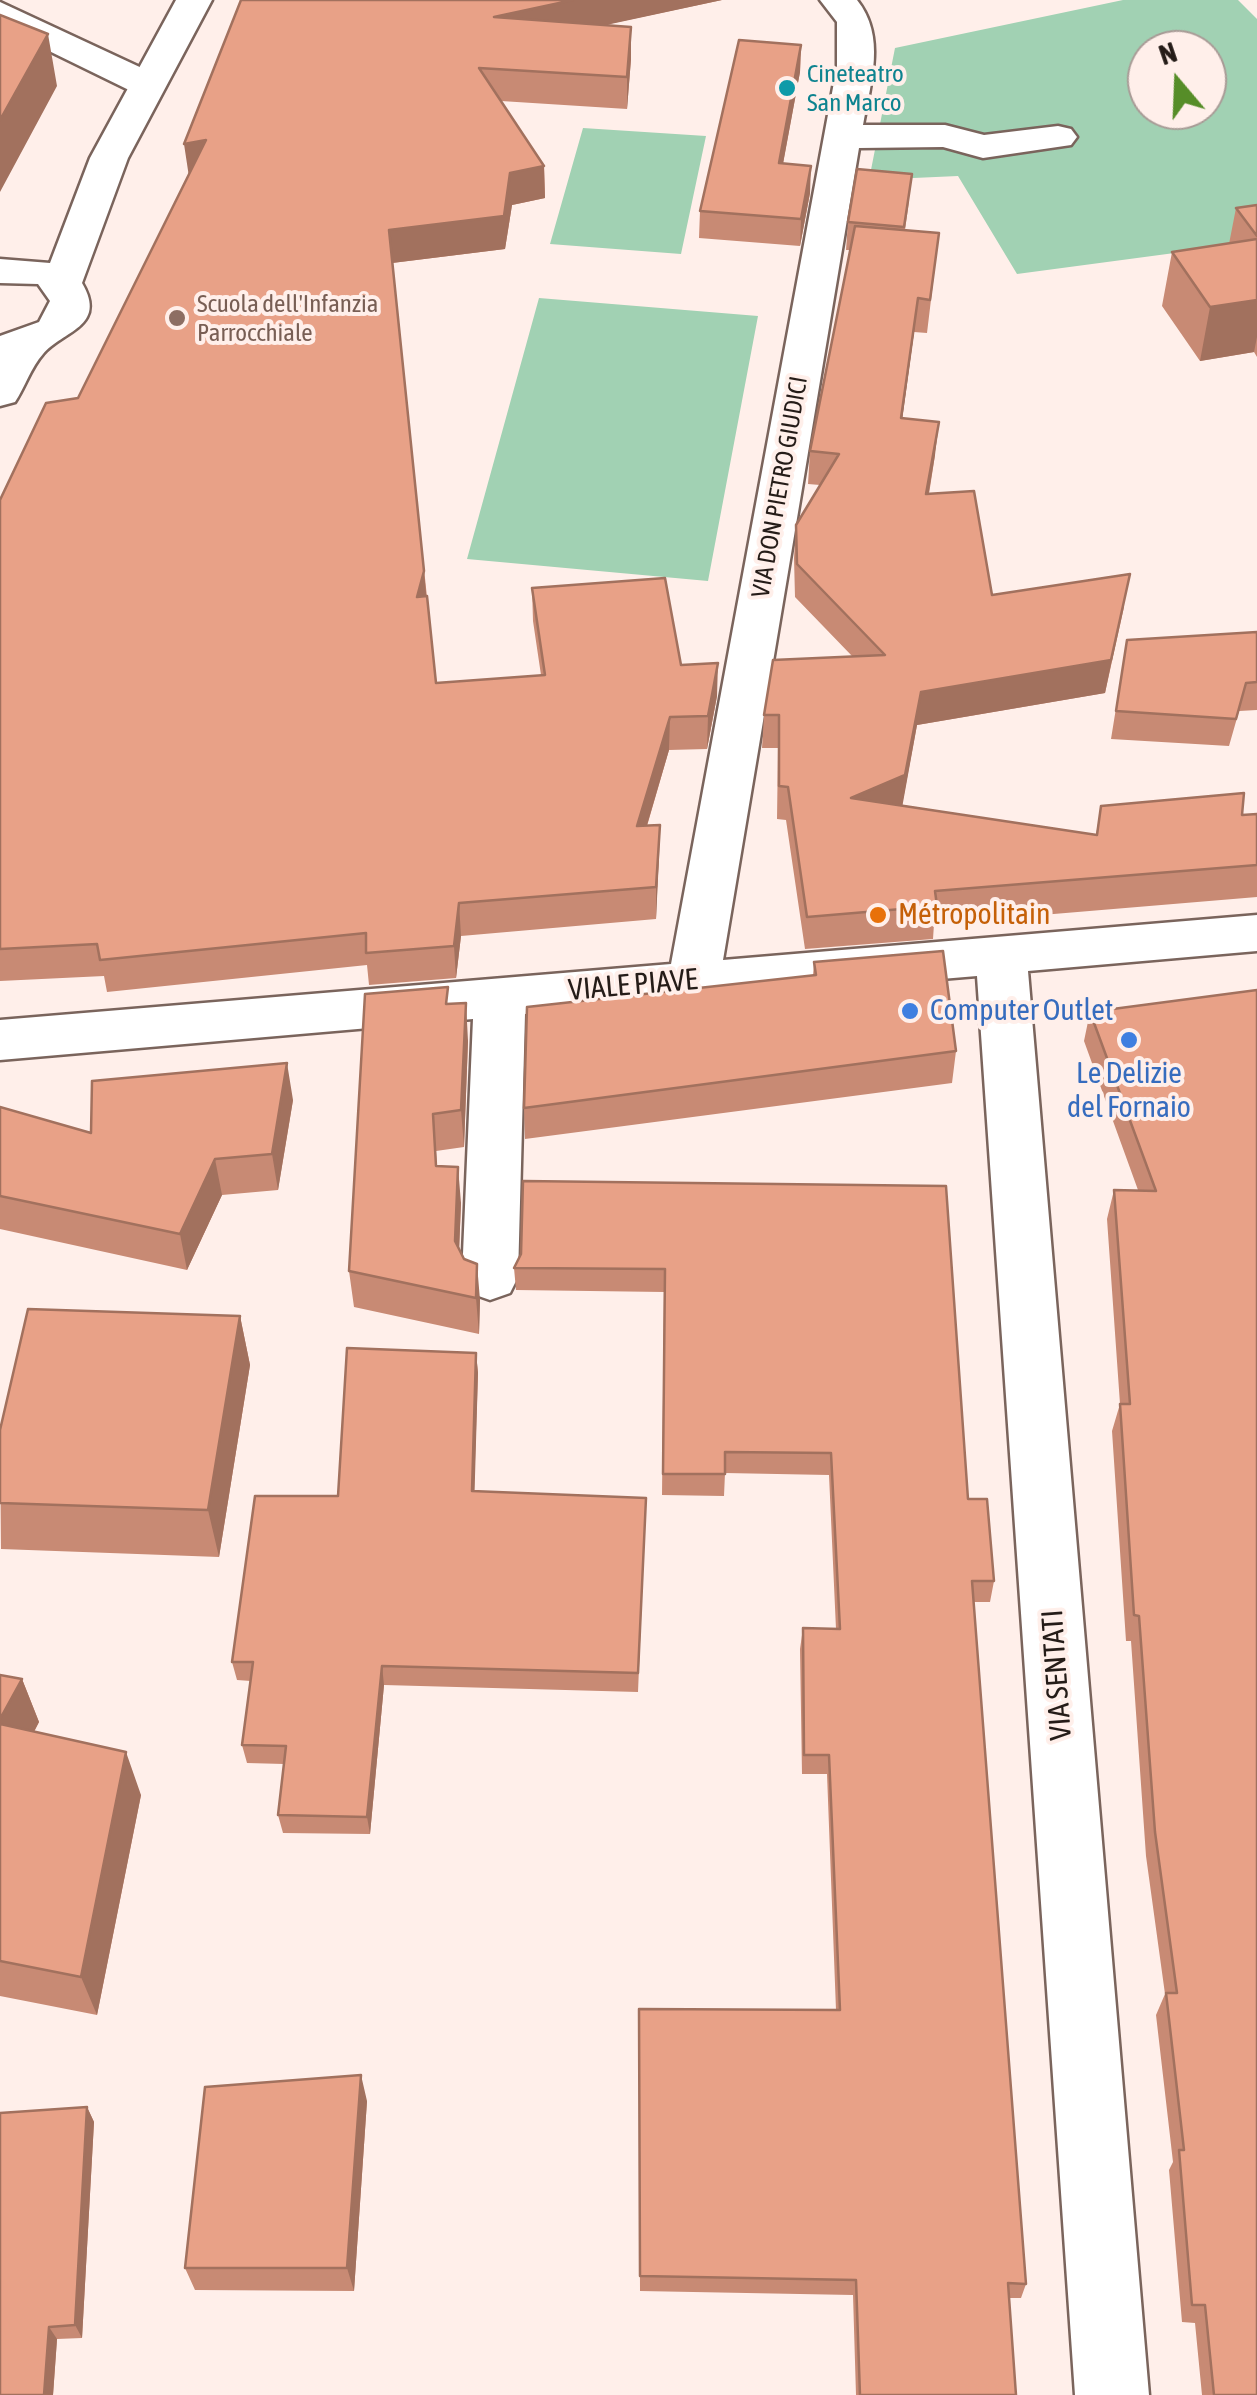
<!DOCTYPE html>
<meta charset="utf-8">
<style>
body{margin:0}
#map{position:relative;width:1257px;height:2395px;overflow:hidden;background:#ffefea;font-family:"Asap Condensed",sans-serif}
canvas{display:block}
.north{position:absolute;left:1127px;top:30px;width:100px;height:100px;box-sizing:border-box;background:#ffefea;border:2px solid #a89b96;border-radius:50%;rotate:341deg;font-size:28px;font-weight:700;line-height:40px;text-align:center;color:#251c18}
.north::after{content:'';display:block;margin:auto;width:35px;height:45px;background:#568d28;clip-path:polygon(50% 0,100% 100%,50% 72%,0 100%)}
</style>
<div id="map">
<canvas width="1257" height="2395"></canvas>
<div class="north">N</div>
</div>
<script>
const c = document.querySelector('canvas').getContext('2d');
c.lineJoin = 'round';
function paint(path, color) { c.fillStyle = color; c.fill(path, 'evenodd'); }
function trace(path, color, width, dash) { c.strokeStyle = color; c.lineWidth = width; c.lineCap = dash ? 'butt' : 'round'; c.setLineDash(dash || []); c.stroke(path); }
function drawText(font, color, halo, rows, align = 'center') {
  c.font = font + ' "Asap Condensed",sans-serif'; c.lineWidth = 8; c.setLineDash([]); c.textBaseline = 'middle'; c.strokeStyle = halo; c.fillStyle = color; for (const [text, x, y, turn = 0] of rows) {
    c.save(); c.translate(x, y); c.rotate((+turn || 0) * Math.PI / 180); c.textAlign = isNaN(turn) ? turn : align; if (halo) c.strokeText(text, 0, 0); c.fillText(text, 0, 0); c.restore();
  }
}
const green = new Path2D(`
 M1123,0H1238L1257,19V242L1017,274L958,176L869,180L895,48ZM1147,50H1207V110H1147Z
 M583,128L706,136L681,254L550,244Z
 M539,298L758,316L708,581L467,559Z`);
const minor = new Path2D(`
 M820,0H857C886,36 871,82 863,125H945L984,135L1058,126L1071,129L1077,137L1071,145L983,158L943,147L859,148L723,960L1257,915V951L1028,971L1149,2395H1075L977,976L525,1014L518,1277L510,1293L490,1300L470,1293L462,1277L473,1019L0,1060V1020L671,964L837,66V22Z
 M0,2L159,76L164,84L159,92H133L0,27Z`);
const major = new Path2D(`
 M176,0H212L128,158L82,283C108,327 62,331 43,354C31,367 25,387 15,402L0,406V336L39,322L50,301L38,284L0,283V259L50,263L90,158Z`);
const wall = new Path2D(`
 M241,0H722L604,25L631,59L627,109L501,101L544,166L545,198L512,205L505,249L392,263L436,683L541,675L533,621L532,588L681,665L717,696L707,749L669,750L647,826L660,825L656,919L461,936L456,978L369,985L367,965L107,992L104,976L0,981V500L78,398L189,175Z
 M801,45L800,72L783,163L810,193L800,246L699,238L700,211Z
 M909,201L905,230L939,233L927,333L914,332L902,418L935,455L929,494L992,595L1124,607L1105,693L917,725L902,805L1096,835L1101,806L1242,815L1257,814V897L934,924L933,939L805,949L786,820L777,819L778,748H762L764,715L852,656L795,597L794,558L796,525L820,485L808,484L810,451L850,250H846L848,222Z
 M1257,205V357L1254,352L1200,361L1162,306L1172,252L1229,244L1236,208Z
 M1257,632V710L1239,711L1229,746L1111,739L1127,640Z
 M814,962L956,1051L952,1083L525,1139L524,1108L813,976Z
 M1257,990V2395H1202L1195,2323L1182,2322L1169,2170L1173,2162L1156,2015L1165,1994L1146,1856L1131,1641H1126L1112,1431L1120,1404L1107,1219L1114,1190H1138L1084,1041L1090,1012Z
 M449,1004L468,1041L464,1147L436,1151L437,1166L461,1203L459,1250L480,1300L479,1334L354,1307L349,1271Z
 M293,1100L278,1190L222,1195L187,1270L0,1229V1107L91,1133Z
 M946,1186L968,1499L994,1581L990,1602H973L1026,2284L1021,2298H1009L1016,2395H856L853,2295L640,2291L639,2009L836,2010L827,1774H802L800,1649L803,1628L836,1629L829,1475L725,1473L724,1496L662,1495L664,1292L516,1290L514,1268Z
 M240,1316L250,1365L219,1557L1,1549L0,1430Z
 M476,1353L478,1373L474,1491L646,1498L638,1692L384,1685L370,1834L283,1833L278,1815L284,1764L247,1763L242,1745L251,1681L237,1680L232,1662Z
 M0,1675L22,1679L39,1722L34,1732L141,1795L97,2015L0,1996Z
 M367,2101L354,2291L195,2290L185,2268Z
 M87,2107L94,2122L82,2338L57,2339L53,2395H0Z`);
const shadedWall = new Path2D(`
 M573,0H722L495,49L494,17Z
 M631,27V59L627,109V77Z
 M48,34L57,86L0,192V120Z
 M801,45L800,72L778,191L779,163Z
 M206,140L189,177L184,144Z
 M544,166L545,198L512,205L505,249L392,263L389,230L510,173Z
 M811,166L810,193L800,246L801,219Z
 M918,298L914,332L898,451L901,418Z
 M1257,300V337L1254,352L1200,361L1210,307Z
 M939,422L935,455L923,527L926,494Z
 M424,571L427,604L417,597Z
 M1130,574L1105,693L917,725L902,808L851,798L921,692Z
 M718,663L717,696L707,749L708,716Z
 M670,717L669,750L637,859V826Z
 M660,825L659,858L656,919V887Z
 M459,903L461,936L456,978L454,946Z
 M466,1003L468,1041L464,1147L461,1110Z
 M287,1063L293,1100L278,1190L272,1154Z
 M215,1159L222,1195L187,1270L180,1234Z
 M458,1167L461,1203L458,1277L455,1241Z
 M477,1264L480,1300L479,1334L476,1298Z
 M240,1316L250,1365L219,1557L208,1510Z
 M476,1353L478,1373L474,1511L472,1491Z
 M382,1666L384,1685L370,1834L367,1817Z
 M22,1679L39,1722L15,1767L0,1730V1719Z
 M126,1752L141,1795L97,2015L81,1977Z
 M361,2075L367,2101L354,2291L347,2268Z
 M87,2107L94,2122L82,2338L75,2325Z
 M49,2327L57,2339L53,2395H44Z`);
const building = new Path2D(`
 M241,0H573L494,17L631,27L627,77L479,68L544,166L510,173L504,216L389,230L424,571L417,597L427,596L436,683L545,675L532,588L665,578L681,665L718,663L708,716L670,717L637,826L660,825L656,887L459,903L454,946L366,953V933L100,960L97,944L0,949V500L46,403L78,398L206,140L184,144Z
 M0,15L48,34L0,120Z
 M739,40L801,45L779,163L811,166L801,219L700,211Z
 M857,169L912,174L904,227L848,222Z
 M1257,205V236L1236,208Z
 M855,226L939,233L930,300L918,298L901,418L939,422L926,494L974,491L992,595L1130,574L1111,660L921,692L905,775L851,798L1097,835L1101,806L1244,793L1242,815L1257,814V865L935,891L937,906L807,917L788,787L779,786V715H764L773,660L885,655L797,564L796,525L839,454L810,451Z
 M1257,239V300L1210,307L1172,252Z
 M1257,632V682L1246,683L1236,719L1116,711L1127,640Z
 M943,951L956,1051L524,1108L527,1007L816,975L814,962Z
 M448,987L446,1004L466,1003L461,1110L433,1114L436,1166L458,1167L455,1241L464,1259L477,1264L476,1298L349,1271L365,994Z
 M1257,990V2395H1214L1205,2305H1192L1179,2150H1184L1166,1993H1177L1155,1832L1139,1616L1134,1615L1120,1404H1130L1114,1190L1156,1191L1090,1012Z
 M287,1063L272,1154L215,1159L180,1234L0,1196V1107L91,1133L92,1081Z
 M523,1181L946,1186L968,1499H987L994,1581H972L1026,2284L1008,2283L1016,2395H860L856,2280L640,2276L639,2009L840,2010L829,1755H804L803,1628L840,1629L831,1453L725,1452V1474H663L665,1269L514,1268L521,1254Z
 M28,1309L240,1316L208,1510L0,1503V1430Z
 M347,1348L476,1353L472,1491L646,1498L638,1673L382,1666L367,1817L278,1815L286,1746L242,1745L253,1662H232L255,1496H338Z
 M0,1675L22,1679L0,1719Z
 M0,1724L126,1752L81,1977L0,1961Z
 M361,2075L347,2268H185L205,2087Z
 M87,2107L75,2325L49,2327L44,2395H0V2113Z`);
const markers = [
 [787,88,10,"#0f9aa8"],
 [177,318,10,"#8d6e63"],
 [878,915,10,"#e8710a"],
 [910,1011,10,"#3f7fe0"],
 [1129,1040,10,"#3f7fe0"]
];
const farCulturenames = [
 ["Cineteatro",807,74],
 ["San Marco",807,103]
];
const farEducationnames = [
 ["Scuola dell'Infanzia",197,304],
 ["Parrocchiale",197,333]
];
const farStreetnames = [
 ["VIA DON PIETRO GIUDICI",780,487,-80]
];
const foodNames = [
 ["Métropolitain",898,915]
];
const streetNames = [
 ["VIALE PIAVE",633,985,-5],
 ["VIA SENTATI",1057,1675,-94]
];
const shopNames = [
 ["Computer Outlet",930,1011],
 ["Le Delizie",1129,1074,"center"],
 ["del Fornaio",1129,1108,"center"]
];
paint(green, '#a1d1b3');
trace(minor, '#7a645c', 5);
trace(major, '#7a645c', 5);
paint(minor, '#fff');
paint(major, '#fff');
paint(wall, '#c88a74');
paint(shadedWall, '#a2715e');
paint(building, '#e8a187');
trace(building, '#a2715e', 2.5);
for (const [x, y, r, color] of markers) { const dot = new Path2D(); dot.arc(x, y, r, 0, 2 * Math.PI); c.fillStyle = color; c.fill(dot); trace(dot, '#ffefea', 4); }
drawText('25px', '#0d838f', '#ffefea', farCulturenames, 'left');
drawText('25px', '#785e54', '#ffefea', farEducationnames, 'left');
drawText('25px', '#251c18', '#ffefea', farStreetnames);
drawText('30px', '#c56008', '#ffefea', foodNames, 'left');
drawText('30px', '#251c18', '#ffefea', streetNames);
drawText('30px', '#366cbe', '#ffefea', shopNames, 'left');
</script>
